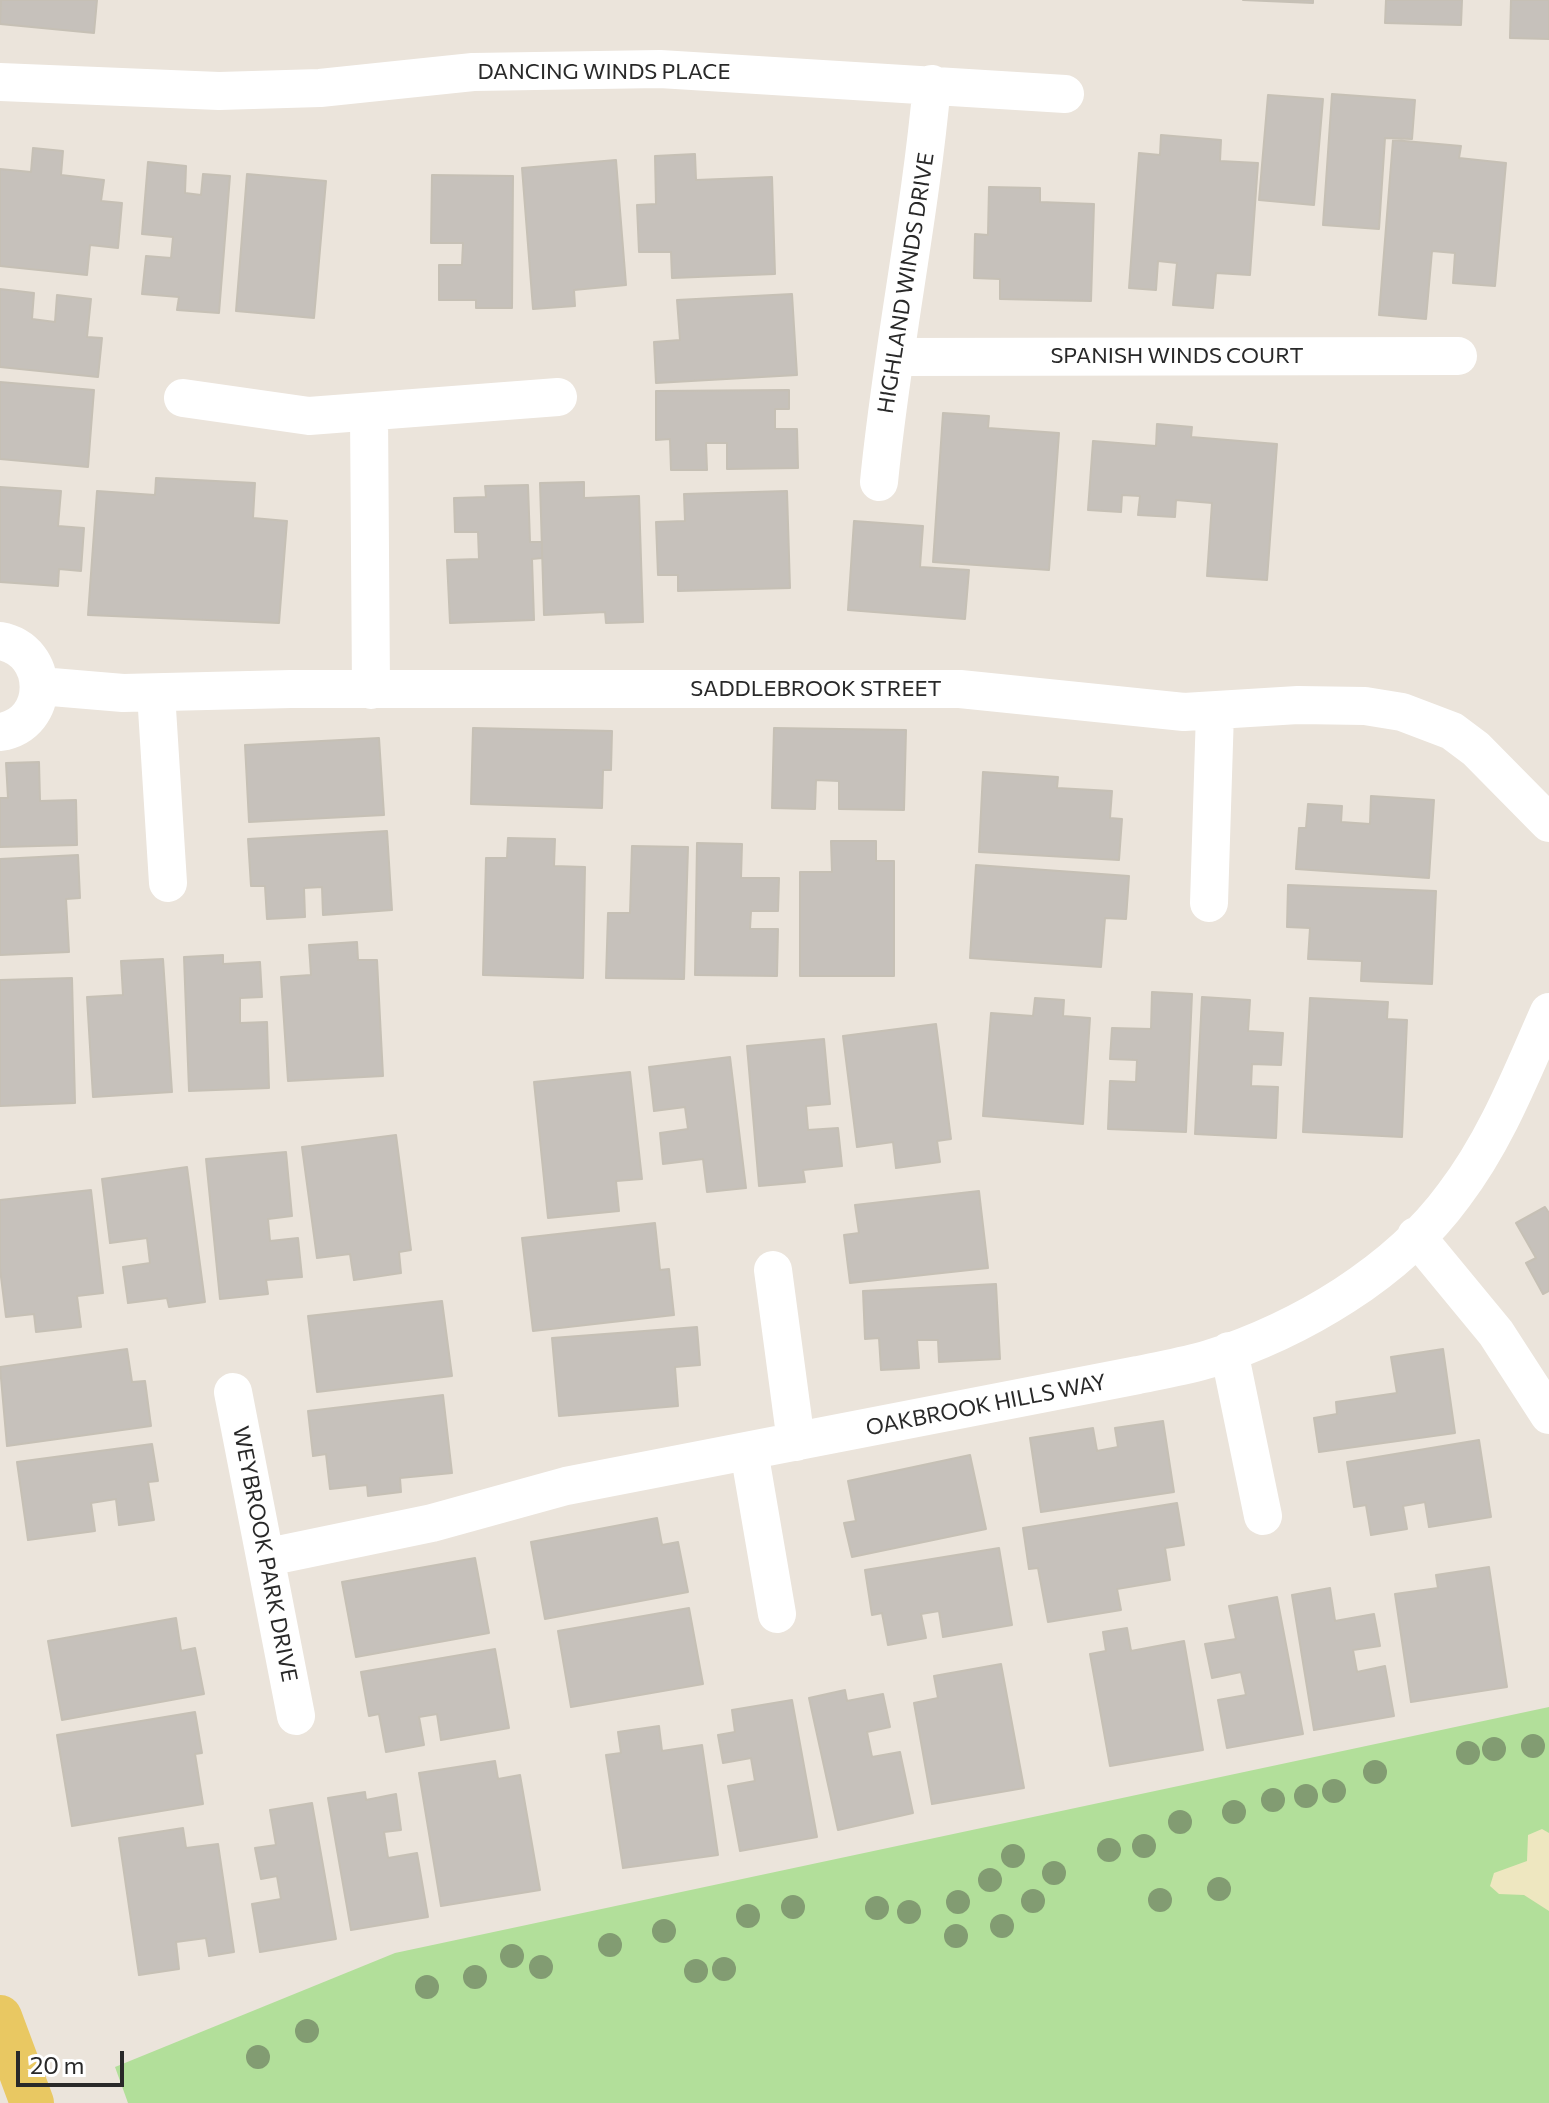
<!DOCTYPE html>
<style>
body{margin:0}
#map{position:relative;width:1549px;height:2103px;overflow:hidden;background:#ebe4db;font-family:Commissioner,sans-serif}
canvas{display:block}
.scale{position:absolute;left:16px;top:2051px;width:108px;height:36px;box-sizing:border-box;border:4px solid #292929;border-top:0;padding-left:10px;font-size:24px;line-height:28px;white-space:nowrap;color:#292929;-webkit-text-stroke:6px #fff;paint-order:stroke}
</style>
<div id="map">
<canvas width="1549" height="2103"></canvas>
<div class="scale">20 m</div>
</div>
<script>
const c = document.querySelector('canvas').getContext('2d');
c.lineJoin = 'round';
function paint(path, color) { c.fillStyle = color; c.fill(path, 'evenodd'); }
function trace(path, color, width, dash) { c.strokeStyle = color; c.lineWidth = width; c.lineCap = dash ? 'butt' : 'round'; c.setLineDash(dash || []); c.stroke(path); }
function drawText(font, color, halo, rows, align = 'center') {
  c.font = font + ' Commissioner,sans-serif'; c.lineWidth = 6; c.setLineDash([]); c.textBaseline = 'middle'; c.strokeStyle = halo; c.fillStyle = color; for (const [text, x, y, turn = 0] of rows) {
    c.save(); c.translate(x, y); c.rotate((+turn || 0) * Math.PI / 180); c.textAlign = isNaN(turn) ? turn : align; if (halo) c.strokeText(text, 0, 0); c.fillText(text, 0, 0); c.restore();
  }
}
const green = new Path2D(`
 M1549,1707V2103H128L115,2067L395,1953Z`);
const sand = new Path2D(`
 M1542,1829L1549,1833V1911L1524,1895L1499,1894L1490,1886L1494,1873L1527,1861L1528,1835Z`);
const building = new Path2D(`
 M1,0H97L94,33L0,24Z
 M1243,0H1313V3Z
 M1386,0H1462L1461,25L1385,23Z
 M1511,0H1549V39L1510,38Z
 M1332,94L1415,100L1412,139L1385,138L1379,229L1323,225Z
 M1268,95L1323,99L1314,205L1259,200Z
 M1161,135L1221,140L1220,161L1258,163L1250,275L1216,273L1213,308L1173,305L1177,263L1158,261L1156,290L1129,288L1139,153L1160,155Z
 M1393,140L1461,146L1459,158L1506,163L1495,286L1453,283L1455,253L1432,251L1426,319L1379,315Z
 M33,148L63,151L61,175L104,180L101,201L122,203L118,248L90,245L87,275L0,266V169L31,172Z
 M695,154L696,180L772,177L775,274L672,278L671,252H639L637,205L656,204L655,156Z
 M616,160L626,285L574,290L575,306L533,309L522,168Z
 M148,162L186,166L185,193L201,195L203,174L230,176L219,313L177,310L179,297L142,294L146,256L171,258L173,237L142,234Z
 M247,174L326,181L314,318L236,311Z
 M432,175L513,176L512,308H476V300H439V265H462L463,243H431Z
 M989,187L1040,188V202L1094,204L1091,301L1000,299V279L974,278L975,234L988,235Z
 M0,289L34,293L32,319L55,322L57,295L91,299L87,337L102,338L98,377L0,367Z
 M792,294L797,375L656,383L654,342L680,340L677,300Z
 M0,382L94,390L88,467L0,459Z
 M789,390V409H775V429H797L798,468L727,469V443H706L707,470H671L670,439L656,440V391Z
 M943,413L989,416L988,428L1059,433L1049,570L933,562Z
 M1157,424L1192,427L1191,437L1277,444L1267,580L1207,576L1212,503L1176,500L1175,517L1138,515L1140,496L1122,495L1121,512L1088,510L1093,441L1156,446Z
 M156,478L255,483L253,518L287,521L279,623L88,615L97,491L155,495Z
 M584,482V498L639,496L643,622L606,623L605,612L544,615L540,483Z
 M528,485L530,542H542V558L532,559L534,620L450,623L447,560L479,559L478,532H455L454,498L486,497L485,486Z
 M0,487L61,491L58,526L84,528L81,571L59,569L58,586L0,582Z
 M787,491L790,588L678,591V575H658L656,522L685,521L684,494Z
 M854,521L923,526L920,567L969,570L965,619L848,610Z
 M473,728L612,731L611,770H603L602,808L471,804Z
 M774,728L906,730L904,810L839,809V781L816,780L815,809L772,808Z
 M379,738L384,815L249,822L245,745Z
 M39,762L40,801L76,800L77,845L0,847V798H8L6,763Z
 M983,772L1058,777L1057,788L1112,791L1110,818L1122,819L1119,860L979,852Z
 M1371,796L1434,800L1429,878L1296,869L1299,828H1306L1308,804L1342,806L1341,822L1370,824Z
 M387,831L392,910L323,915L322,887L304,888L305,917L267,919L265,886H251L248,839Z
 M508,838L555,839L554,866L585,867L583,978L483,975L486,858H507Z
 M831,841H876V861H894V976H800V872H832Z
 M697,843L742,844L741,878H779L778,911H751L750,929H778L777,976L695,975Z
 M632,846L688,847L684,979L606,978L608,913H630Z
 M78,855L80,898L66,899L69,952L0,955V859Z
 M976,865L1129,876L1126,919L1105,918L1101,967L970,958Z
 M1288,885L1436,891L1432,984L1361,981L1362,961L1308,959L1310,928L1287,927Z
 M357,942L358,960H377L383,1076L288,1081L281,977L311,975L309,945Z
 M223,955V964L260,962L262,997L240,998V1023L267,1022L269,1088L189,1091L184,957Z
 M163,959L172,1092L93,1097L87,997L123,995L121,961Z
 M72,978L75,1103L0,1106V980Z
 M1152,992L1192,994L1186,1132L1108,1129L1110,1081L1136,1082L1137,1060L1110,1059L1112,1028L1151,1029Z
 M1202,997L1250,1000L1248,1031L1283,1033L1281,1065L1252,1064L1251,1086L1278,1087L1276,1138L1195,1134Z
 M1035,998L1064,1000L1063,1016L1090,1018L1083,1124L983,1116L991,1013L1033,1016Z
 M1310,998L1388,1002L1387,1019L1407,1020L1402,1137L1303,1132Z
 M936,1024L951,1139L937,1141L940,1162L896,1168L893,1142L857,1147L843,1036Z
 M824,1039L830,1104L806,1106L808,1130L838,1128L842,1166L803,1170L805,1182L759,1186L747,1046Z
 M730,1057L746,1188L707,1192L703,1159L663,1164L660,1133L688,1129L685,1107L654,1111L649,1067Z
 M630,1072L642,1179L616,1181L619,1211L548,1218L534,1082Z
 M396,1135L411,1250L399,1252L401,1273L354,1280L350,1254L317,1258L302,1147Z
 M286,1152L292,1216L268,1219L270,1241L298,1238L302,1277L266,1280L268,1294L220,1299L206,1159Z
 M187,1167L205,1302L169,1307L167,1298L128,1303L123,1267L150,1263L147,1238L110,1243L102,1179Z
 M91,1190L103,1293L77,1296L81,1327L36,1332L34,1314L6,1317L0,1269V1200Z
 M979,1191L988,1268L850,1283L844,1235L859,1233L855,1205Z
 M1545,1207L1549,1213V1291L1543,1294L1526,1263L1536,1258L1516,1223Z
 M655,1223L660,1270L669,1269L674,1315L533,1331L522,1238Z
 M996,1284L1000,1359L939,1362L938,1340H917L919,1368L881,1370L879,1338L865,1339L863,1291Z
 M442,1301L452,1376L317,1392L308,1316Z
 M697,1327L700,1365L675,1367L678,1406L559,1416L552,1338Z
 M127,1349L132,1382L145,1381L151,1426L7,1446L0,1367Z
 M1443,1349L1455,1433L1319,1452L1314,1418L1337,1414L1336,1402L1397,1393L1391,1357Z
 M443,1395L452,1473L400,1478L401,1492L368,1496L367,1485L330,1489L326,1454L313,1456L308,1411Z
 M1163,1421L1174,1492L1041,1512L1030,1438L1093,1428L1097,1451L1118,1447L1115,1428Z
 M1479,1440L1491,1517L1429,1527L1425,1502L1403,1506L1407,1529L1371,1535L1366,1505L1354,1507L1347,1462Z
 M152,1444L158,1481L148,1482L154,1520L119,1525L116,1499L91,1503L95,1531L28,1540L17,1462Z
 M970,1455L986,1529L852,1557L844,1523L856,1521L848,1481Z
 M1177,1503L1184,1545L1165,1548L1170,1580L1117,1589L1121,1610L1048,1622L1038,1568L1029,1569L1023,1528Z
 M657,1518L662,1545L678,1542L688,1592L545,1619L531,1542Z
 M999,1548L1012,1625L943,1637L939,1611L921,1614L926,1638L888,1645L882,1613L872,1615L865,1570Z
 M475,1558L489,1633L356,1657L342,1582Z
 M1489,1567L1507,1687L1411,1702L1395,1594L1438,1588L1436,1575Z
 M1330,1588L1335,1621L1374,1614L1380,1646L1353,1650L1357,1672L1385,1666L1394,1716L1314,1730L1292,1595Z
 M1277,1597L1303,1734L1227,1748L1218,1700L1246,1695L1241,1672L1212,1678L1205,1644L1236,1639L1229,1606Z
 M689,1608L703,1684L571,1707L558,1631Z
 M176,1618L181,1651L195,1648L204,1694L62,1720L48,1641Z
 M1127,1628L1131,1651L1184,1641L1203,1750L1110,1766L1090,1654L1106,1651L1103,1632Z
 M495,1649L509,1728L441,1740L437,1714L419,1717L424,1745L386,1752L379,1714L369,1716L361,1672Z
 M1001,1664L1024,1788L932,1804L914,1703L938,1698L934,1676Z
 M845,1690L847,1701L883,1694L890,1727L867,1732L872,1757L900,1752L913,1813L838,1830L809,1698Z
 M792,1700L817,1837L740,1851L728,1786L755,1781L751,1758L723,1763L718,1735L735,1732L732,1710Z
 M195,1712L202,1753L195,1754L203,1804L72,1826L57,1735Z
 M659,1726L662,1751L702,1745L718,1855L623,1868L606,1755L621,1753L618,1732Z
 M495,1761L498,1779L520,1775L540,1890L441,1906L419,1773Z
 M365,1792L366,1800L396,1794L401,1830L384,1832L388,1858L417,1853L428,1917L351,1930L328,1798Z
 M312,1803L336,1939L260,1952L252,1904L281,1899L277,1876L261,1879L255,1848L276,1845L270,1810Z
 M183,1828L186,1848L218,1844L234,1952L209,1956L206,1938L176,1942L179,1969L139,1975L119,1838Z`);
const minor = new Path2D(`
 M0,82L219,91L320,88L473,72L660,69L1065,94
 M896,357L1458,356
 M183,398L309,416L558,397
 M369,413L371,690
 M879,482C892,348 920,218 932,84
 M0,641C51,650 52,724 0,732
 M40,686L123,693L291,689H960L1184,712L1298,705L1365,706L1402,712L1452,731L1476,749L1549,823
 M156,693L168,883
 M1209,903L1215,712
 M1416,1236L1496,1333L1549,1415
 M773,1270L796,1442
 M1229,1351L1263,1516
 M233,1392L296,1716
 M749,1451L777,1614
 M268,1557L432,1523L566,1486L1138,1375C1161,1370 1186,1366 1209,1359C1300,1330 1397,1273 1454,1195C1496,1140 1521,1075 1549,1012`);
const major = new Path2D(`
 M0,2017L32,2103`);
const trees = [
 [1533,1746],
 [1494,1749],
 [1468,1753],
 [1375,1772],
 [1334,1791],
 [1306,1796],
 [1273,1800],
 [1234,1812],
 [1180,1822],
 [1144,1846],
 [1109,1850],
 [1013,1856],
 [1054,1873],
 [990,1880],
 [1219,1889],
 [1160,1900],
 [1033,1901],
 [958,1902],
 [793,1907],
 [877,1908],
 [909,1912],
 [748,1916],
 [1002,1926],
 [664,1931],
 [956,1936],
 [610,1945],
 [512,1956],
 [541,1967],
 [724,1969],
 [696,1971],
 [475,1977],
 [427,1987],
 [307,2031],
 [258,2057]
];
const streetNames = [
 ["DANCING WINDS PLACE",604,72],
 ["HIGHLAND WINDS DRIVE",906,283,-81],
 ["SPANISH WINDS COURT",1177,356],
 ["SADDLEBROOK STREET",816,689],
 ["OAKBROOK HILLS WAY",986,1405,-11],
 ["WEYBROOK PARK DRIVE",265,1554,79]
];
paint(green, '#b2df9a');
paint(sand, '#eee7c0');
paint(building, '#c6c1bb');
trace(building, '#c6c0b5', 2);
trace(minor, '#fff', 38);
trace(major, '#e9c862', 44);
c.fillStyle = '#829c72';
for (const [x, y] of trees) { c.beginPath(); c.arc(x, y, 12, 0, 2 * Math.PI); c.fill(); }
drawText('22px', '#292929', '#fff', streetNames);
</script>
